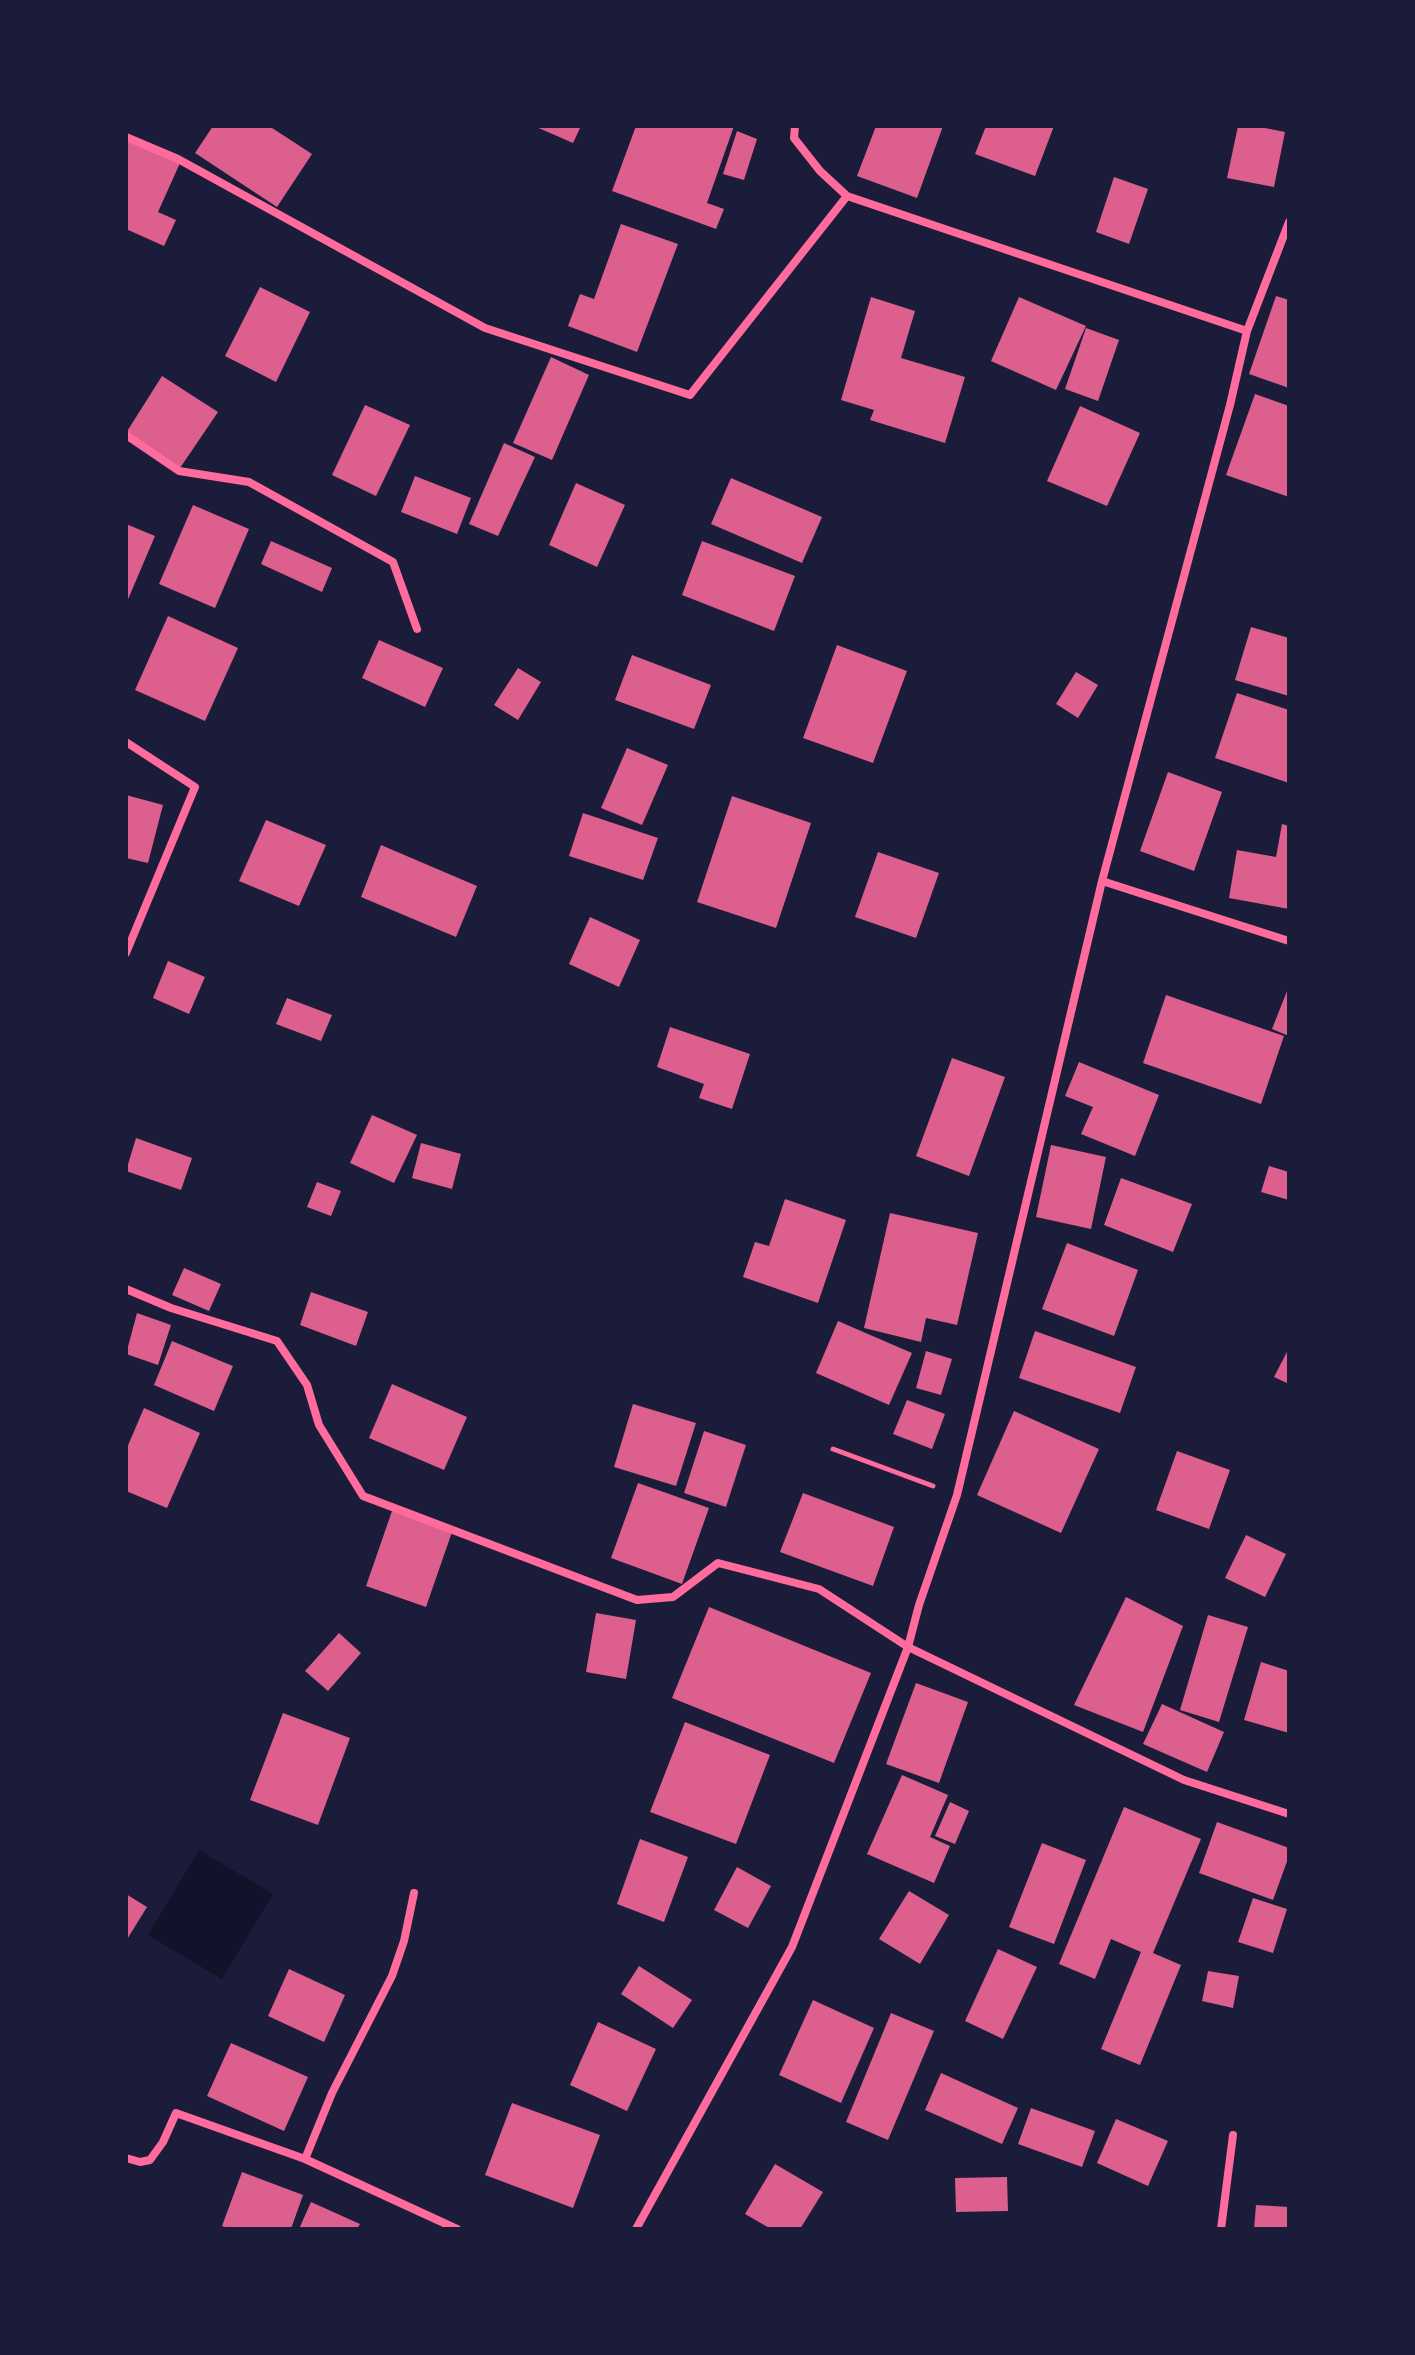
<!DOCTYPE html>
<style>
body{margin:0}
#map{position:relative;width:1415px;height:2355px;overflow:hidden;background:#1b1b3a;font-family:Cabin,sans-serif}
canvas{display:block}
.frame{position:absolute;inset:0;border:128px solid #1b1b3a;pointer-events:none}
</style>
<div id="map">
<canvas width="1415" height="2355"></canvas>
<div class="frame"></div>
</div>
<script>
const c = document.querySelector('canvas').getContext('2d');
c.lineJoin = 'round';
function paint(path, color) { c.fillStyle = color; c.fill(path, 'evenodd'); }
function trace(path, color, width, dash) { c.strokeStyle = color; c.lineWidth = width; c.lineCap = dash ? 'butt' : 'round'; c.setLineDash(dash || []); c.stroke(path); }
const water = new Path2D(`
 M199,1850L273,1894L222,1979L148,1935Z`);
const building = new Path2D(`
 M213,126H269L312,154L277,207L195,153Z
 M534,126H581L573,143Z
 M636,126H734L707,203L724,209L716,229L612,191Z
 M876,126H943L917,198L857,176Z
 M986,126H1054L1035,176L975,154Z
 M1238,126H1255L1285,132L1274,187L1227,178Z
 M737,131L757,139L744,180L723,174Z
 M126,140L180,163L158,212L176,220L164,246L126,229Z
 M1114,177L1148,189L1129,244L1096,232Z
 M621,224L678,244L637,352L568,326L580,294L594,299Z
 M260,287L310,312L276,382L225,356Z
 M1276,296L1289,300V388L1249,374Z
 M871,297L915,311L901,358L965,377L945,443L870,420L874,410L841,400Z
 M1019,297L1086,326L1056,390L991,361Z
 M1086,328L1119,340L1098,401L1065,389Z
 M551,357L589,375L552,460L513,443Z
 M162,376L218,412L180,468L126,433Z
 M1255,394L1289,406V497L1226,475Z
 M365,405L410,425L376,496L332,475Z
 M1080,406L1140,433L1107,506L1047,481Z
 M504,443L535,457L498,536L469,524Z
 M415,476L471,498L457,534L401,512Z
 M731,478L822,517L802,563L711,524Z
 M576,483L625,505L597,567L549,545Z
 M193,505L249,529L215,608L159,584Z
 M126,524L155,536L126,604Z
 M271,541L332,568L322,592L261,564Z
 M702,541L795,576L774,631L682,595Z
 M168,616L238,648L205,721L135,690Z
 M1251,627L1289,638V696L1235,680Z
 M379,640L443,668L425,707L362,678Z
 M837,645L907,671L873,763L803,738Z
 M632,655L711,685L694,729L615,700Z
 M518,668L541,682L518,720L494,705Z
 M1076,672L1098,685L1078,718L1056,704Z
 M1237,693L1289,710V783L1215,758Z
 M627,748L668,765L642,825L601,808Z
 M1168,772L1222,792L1194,871L1140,851Z
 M126,795L163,805L148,863L126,858Z
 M732,796L811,823L776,928L697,902Z
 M583,813L658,838L643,880L569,856Z
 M266,820L326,845L299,906L239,881Z
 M1282,824L1289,826V909L1229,898L1237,850L1276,857Z
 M381,845L477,886L456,937L361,897Z
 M878,852L939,873L916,938L855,917Z
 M590,917L640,940L619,987L569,964Z
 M168,961L205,977L189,1014L153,998Z
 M1289,986V1036L1272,1029Z
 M1166,995L1284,1036L1261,1104L1143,1063Z
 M287,998L332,1015L321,1041L276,1024Z
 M670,1027L750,1054L732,1109L699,1098L704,1084L657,1067Z
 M952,1058L1005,1077L969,1176L916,1156Z
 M1079,1062L1159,1095L1135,1156L1081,1134L1093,1107L1065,1096Z
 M372,1115L417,1135L394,1183L350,1163Z
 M136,1138L192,1158L181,1190L126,1171Z
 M421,1143L461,1154L452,1189L412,1178Z
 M1051,1145L1106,1157L1091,1229L1036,1217Z
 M1269,1166L1289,1172V1200L1261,1192Z
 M1121,1178L1192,1204L1173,1252L1104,1225Z
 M317,1182L341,1191L331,1216L307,1207Z
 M785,1199L846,1220L818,1303L743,1277L755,1242L769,1246Z
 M890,1213L978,1233L957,1325L926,1318L921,1342L864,1328Z
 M1067,1243L1138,1270L1114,1336L1042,1309Z
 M184,1268L221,1284L209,1311L172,1295Z
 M311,1292L368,1312L356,1346L300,1325Z
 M137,1313L171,1325L158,1365L126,1354Z
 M838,1321L912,1353L889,1405L816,1373Z
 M1035,1331L1136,1367L1120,1413L1019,1378Z
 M172,1341L233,1366L214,1411L154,1385Z
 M1289,1348V1384L1274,1377Z
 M926,1351L952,1359L941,1395L916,1388Z
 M392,1384L467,1417L444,1470L369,1438Z
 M907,1400L945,1414L932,1449L893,1434Z
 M633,1404L696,1423L676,1486L614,1467Z
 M144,1408L200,1433L167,1508L126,1491V1450Z
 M1014,1411L1099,1449L1061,1533L977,1495Z
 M704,1431L746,1445L726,1507L684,1493Z
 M1177,1451L1230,1470L1209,1529L1156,1510Z
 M638,1483L709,1508L682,1584L611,1558Z
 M803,1493L894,1527L873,1586L780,1552Z
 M392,1511L452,1532L426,1607L366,1586Z
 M1246,1535L1286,1554L1265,1597L1225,1578Z
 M1126,1597L1183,1626L1143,1732L1074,1705Z
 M709,1607L871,1673L834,1763L672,1698Z
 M596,1613L636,1620L626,1679L586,1672Z
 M1208,1615L1248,1627L1219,1722L1180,1710Z
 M339,1633L361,1653L328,1691L305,1671Z
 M1261,1662L1289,1671V1733L1244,1720Z
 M916,1683L968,1702L939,1783L886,1764Z
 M1162,1704L1224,1732L1207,1772L1143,1744Z
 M283,1713L350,1738L318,1825L250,1800Z
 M685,1722L770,1755L736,1844L650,1812Z
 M902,1775L948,1795L930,1837L950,1846L934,1883L867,1854Z
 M950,1802L969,1811L955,1844L935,1836Z
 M1124,1807L1201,1839L1153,1953L1181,1965L1140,2065L1101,2049L1141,1952L1111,1939L1095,1979L1059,1964Z
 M1217,1822L1289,1848V1856L1273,1900L1199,1873Z
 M640,1839L688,1857L664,1922L617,1904Z
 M1042,1843L1086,1860L1054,1944L1009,1927Z
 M737,1867L771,1886L748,1928L714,1910Z
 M909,1891L949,1915L920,1964L879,1939Z
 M126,1894L147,1907L126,1941Z
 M1253,1898L1287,1909L1273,1953L1238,1942Z
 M998,1949L1037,1967L1003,2039L965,2021Z
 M639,1966L692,2000L673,2028L621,1994Z
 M289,1969L345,1995L324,2042L268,2016Z
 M1208,1971L1239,1976L1233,2008L1202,2001Z
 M813,2000L874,2028L841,2103L779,2075Z
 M891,2013L934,2031L888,2140L846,2122Z
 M598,2022L656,2049L627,2111L570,2085Z
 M231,2043L308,2077L284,2131L207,2096Z
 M941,2073L1018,2108L1002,2144L925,2110Z
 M512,2103L600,2135L573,2208L485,2175Z
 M1031,2108L1095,2131L1082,2167L1018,2144Z
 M1116,2119L1168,2141L1148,2186L1097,2163Z
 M775,2164L823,2192L800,2229H771L745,2214Z
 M242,2172L303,2195L291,2229H231L222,2226Z
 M1007,2177L1008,2211L956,2212L955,2178Z
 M311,2202L360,2224L357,2229H299Z
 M1256,2205L1289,2207V2229H1254Z`);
const path = new Path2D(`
 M833,1449L933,1486`);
const minor = new Path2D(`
 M795,126L794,138L820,171L847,196L1247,331
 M126,137L178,159L485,328L690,395L847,196
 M126,435L179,471L249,482L393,562L417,629
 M126,742L195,787L126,953
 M1102,881L1289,941
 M126,1289L171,1308L277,1341L307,1385L319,1425L363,1496L637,1600L673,1597L718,1563L819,1589L908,1647L1184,1780L1289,1814
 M126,2158L140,2162L150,2160L163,2142L176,2113L305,2159L457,2229
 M305,2159L332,2093L392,1976L404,1941L414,1893
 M636,2229L792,1947L908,1647L919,1605L957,1495L1102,881L1230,405L1247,331L1289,222
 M1221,2229L1233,2135`);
paint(water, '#12122b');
paint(building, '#dd5f8e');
trace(path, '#ff6b9d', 5);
trace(minor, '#ff6b9d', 8);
</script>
